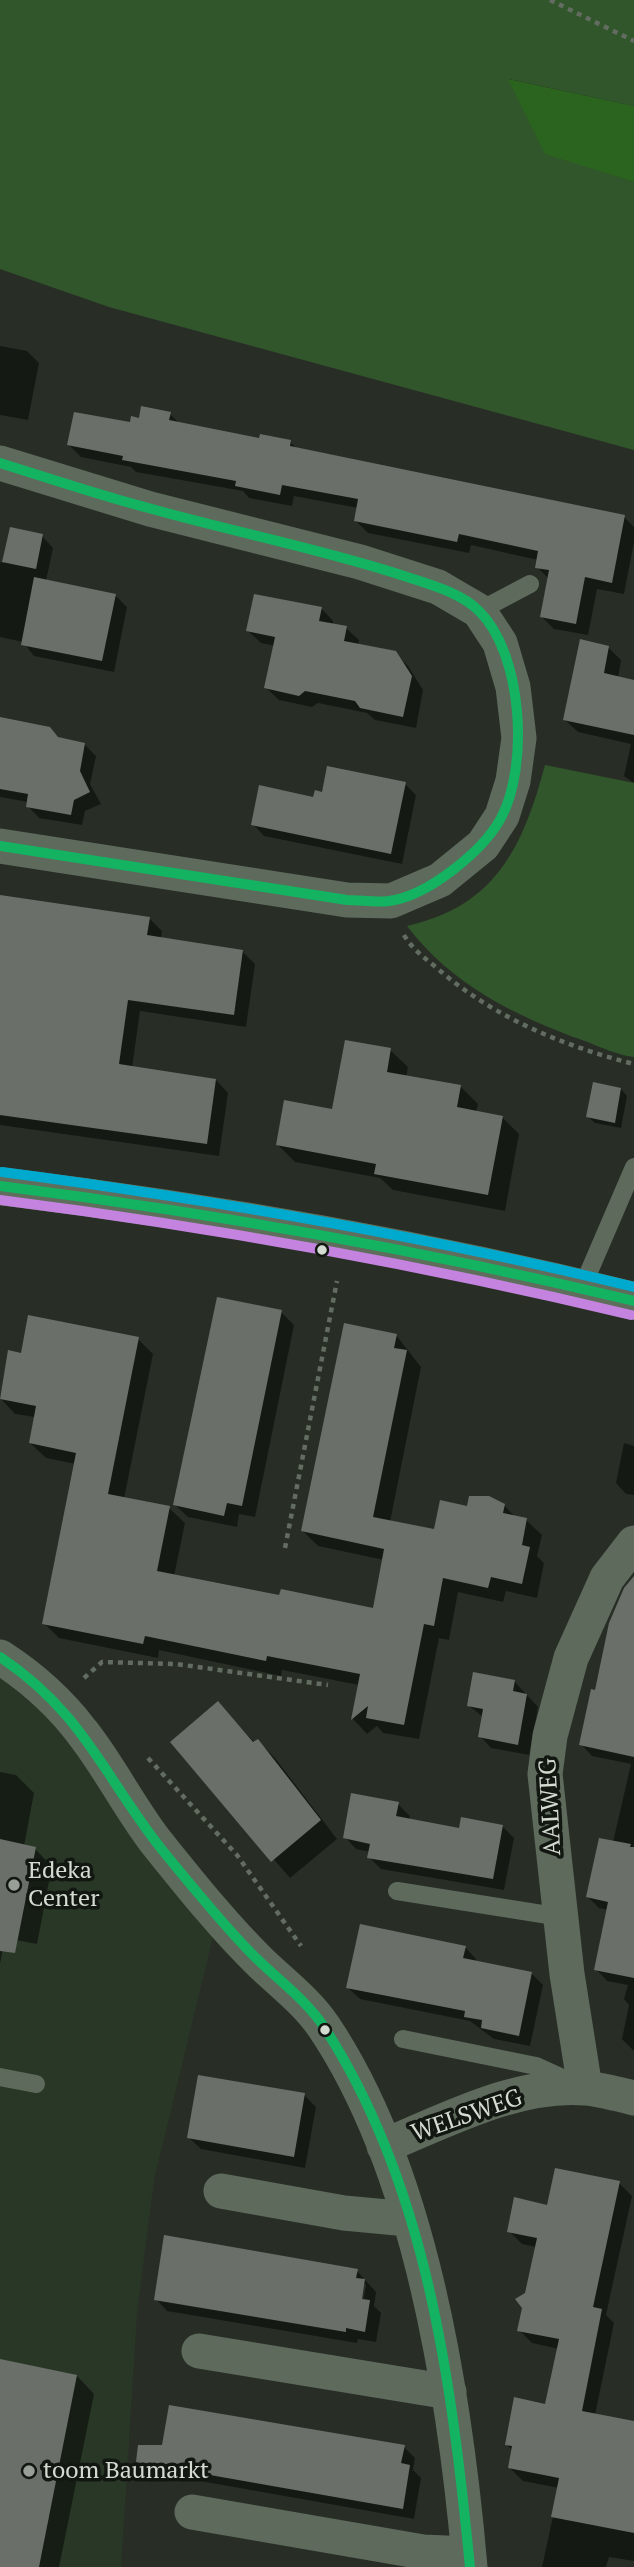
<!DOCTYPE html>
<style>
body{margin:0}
canvas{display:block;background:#282e26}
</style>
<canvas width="634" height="2567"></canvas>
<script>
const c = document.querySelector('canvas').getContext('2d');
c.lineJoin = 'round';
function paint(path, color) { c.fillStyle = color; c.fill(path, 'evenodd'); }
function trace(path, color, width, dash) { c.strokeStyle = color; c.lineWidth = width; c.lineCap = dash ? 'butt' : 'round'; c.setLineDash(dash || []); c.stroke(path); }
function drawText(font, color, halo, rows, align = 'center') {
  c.font = font + ' "PT Serif",serif'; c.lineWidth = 7; c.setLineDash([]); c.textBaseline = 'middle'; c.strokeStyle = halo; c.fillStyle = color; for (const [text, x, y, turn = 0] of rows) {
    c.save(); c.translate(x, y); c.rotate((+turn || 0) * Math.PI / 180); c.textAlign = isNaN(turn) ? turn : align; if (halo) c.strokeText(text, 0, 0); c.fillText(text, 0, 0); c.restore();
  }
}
const built = new Path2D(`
 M0,1658L218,1916L154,2179L137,2312L121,2567H0Z`);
const green = new Path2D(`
 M0,0H634V106L509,79L545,153L634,182V450L109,307L0,269Z
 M545,765L634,783V1057C616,1055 599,1046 582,1040C515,1016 451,984 407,926C496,906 523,847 545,765Z`);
const forest = new Path2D(`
 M508,79L634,106V182L545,154Z`);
const shadow = new Path2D(`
 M0,346L27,351L39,363L28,420L0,415Z
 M170,414L180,424L260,440L290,442L298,450L624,517L634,527V542L624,594L597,589L588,635L554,629L541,616L549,579L537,567L538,560L471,545L469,553L368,533L356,521L358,508L294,496L292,506L249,498L243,491L136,472L131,467L81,457L69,445L141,420Z
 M11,529L42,536L53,548L46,581L115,595L127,607L114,672L34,656L23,642L0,637V562L4,563Z
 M321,608L333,621V625L346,628L359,640L358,646L395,653L408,666L423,690L416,728L375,720L367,713L318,703L312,707L279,700L266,688L275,646L261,643L248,631Z
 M609,648L621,660L618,678L634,681V783L624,776L631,744L578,732L565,720Z
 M49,728L61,740L84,744L96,756L90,784L101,804L85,811L82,825L39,818L28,806V802L0,797V740Z
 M405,784L416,795L402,864L264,836L253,824L323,794Z
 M0,897L149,918L162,931L161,939L242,951L255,964L246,1027L140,1011L132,1068L216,1080L228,1093L219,1156L0,1125Z
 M390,1050L408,1067L406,1077L461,1087L478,1104L476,1112L502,1117L519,1134L505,1211L393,1190L380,1178L295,1162L277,1144L334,1111Z
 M621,1089L627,1096L621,1128L595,1123L588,1117Z
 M281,1312L294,1325L255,1517L239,1514L237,1527L188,1517L175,1505Z
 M396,1335L421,1367L390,1522L435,1531L468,1508L504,1505L516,1518L526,1520L542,1535L537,1556L544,1563L537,1598L506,1591L503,1602L458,1592L449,1640L439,1638L419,1739L383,1733L377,1726L367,1734L353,1719L359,1685L282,1670L281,1676L159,1650L158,1658L59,1638L44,1623L76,1464L46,1458L30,1443L35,1417L15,1414L0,1398L9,1352L22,1355L138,1339L153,1354L124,1499L169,1508L185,1523L174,1576L281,1597L374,1610L384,1560L318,1546L303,1531Z
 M624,1443L634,1446V1495L626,1494L616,1483Z
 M634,1619V2051L622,2039L629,2005L624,1999L628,1985L607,1981L596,1969L608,1910L599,1908L588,1897L613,1842L631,1764L592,1756L581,1744Z
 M514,1681L538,1707L529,1755L491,1748L480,1736L483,1717L468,1705Z
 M218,1703L255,1743L258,1741L275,1758L337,1839L290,1878L172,1742Z
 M0,1772L16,1775L34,1793L24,1846L35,1849L52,1866L37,1944L5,1938L0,1964Z
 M398,1804L410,1816L409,1820L460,1830L502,1826L514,1838L504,1890L381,1869L369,1857L370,1852L356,1849L345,1837Z
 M465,1947L476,1959L475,1962L531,1973L543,1985L530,2046L494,2039L470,2021L360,1999L348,1988Z
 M304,2095L316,2107L305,2168L201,2149L189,2138Z
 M619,2183L632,2196L606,2315L614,2323L595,2415L634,2495V2561L609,2557L606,2567H542L559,2488L523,2481L510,2468L513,2451L506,2444L547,2406L559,2349L532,2343L519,2330L536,2247L522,2244L509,2231L548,2207Z
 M357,2271L376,2292L374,2306L381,2313L376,2342L358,2339L357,2343L167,2311L156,2299ZM363,2282L366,2285L362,2308L359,2307Z
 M0,2361L77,2376L94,2394L59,2567H0Z
 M404,2447L415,2458L413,2470L421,2478L414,2519L172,2476L160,2465Z`);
const building = new Path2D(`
 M141,406L171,412L169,420L259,438L260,434L291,440L290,446L625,515L612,583L585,577L576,624L540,617L549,570L535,568L538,551L459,534L457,542L354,521L358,499L282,485L280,495L235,486L236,481L122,460L123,456L67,445L74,412L130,422L131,416L139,418Z
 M10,527L43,534L36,569L2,562Z
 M34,577L116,594L102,661L21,645Z
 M254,594L322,607L319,621L347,626L344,641L396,651L412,676L403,717L360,708L355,701L305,691L299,696L264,688L275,637L246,631Z
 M580,639L609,646L604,673L634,680V735L563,720Z
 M0,717L50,727L58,737L85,743L80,771L90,792L74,800L71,815L26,807L28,794L0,789Z
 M327,766L406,782L391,854L251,825L259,785L313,797L315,790L322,792Z
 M0,895L150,917L147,935L243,950L234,1015L128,1000L119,1064L216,1079L207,1144L0,1115Z
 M345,1040L391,1048L387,1072L461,1085L457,1107L503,1116L488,1195L374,1174L376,1164L276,1145L284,1100L332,1109Z
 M593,1082L621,1088L615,1123L586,1117Z
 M217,1297L282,1310L242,1506L227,1503L224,1516L173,1505Z
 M28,1315L139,1337L108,1494L170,1506L157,1571L279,1595L281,1589L373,1608L384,1549L301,1531L344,1323L397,1334L394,1348L407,1350L373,1517L434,1529L440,1500L467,1506L469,1496H489L505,1504L503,1513L527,1518L522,1545L530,1547L522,1584L491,1577L488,1588L443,1578L434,1626L424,1624L404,1725L366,1718L368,1706L351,1720L360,1674L267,1656L266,1661L145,1636L143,1644L42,1624L76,1453L29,1443L36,1406L0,1399L8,1350L21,1353Z
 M634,1576V1757L579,1745L591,1689L595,1690L609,1623L624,1588Z
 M473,1672L515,1680L513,1691L527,1694L518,1745L478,1737L483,1709L467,1706Z
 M218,1701L253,1742L258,1739L321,1820L271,1862L170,1742Z
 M351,1793L399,1802L396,1816L459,1828L461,1817L503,1825L493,1879L367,1858L370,1844L343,1838Z
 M599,1838L631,1844L630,1847H634V1978L594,1970L608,1902L586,1897Z
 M0,1839L36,1847L15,1953L0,1951Z
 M360,1924L466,1946L463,1958L532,1972L519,2036L481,2028L482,2020L464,2017L465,2011L346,1988Z
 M198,2075L305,2093L294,2157L187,2138Z
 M555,2168L620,2181L593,2307L602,2309L582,2411L634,2421V2533L551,2517L559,2478L508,2468L512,2446L505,2445L514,2397L545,2404L559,2339L517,2331L522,2308L515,2299L525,2293L537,2238L507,2232L514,2197L547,2205Z
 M164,2235L358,2269L356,2278L365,2279L362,2299L370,2300L365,2332L346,2328V2332L154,2300Z
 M0,2359L77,2375L39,2567H0Z
 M169,2405L405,2445L401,2463L410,2465L403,2509L136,2462L138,2445H162Z`);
const path = new Path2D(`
 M550,0L634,41
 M404,935C412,949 425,958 438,969C493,1017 563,1046 634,1064
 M285,1548L337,1281
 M84,1678L102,1662L176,1664L328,1685
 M148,1758L237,1855L301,1946`);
const lane = new Path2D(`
 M479,611L530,584
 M582,1288L634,1167
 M397,1891L561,1917
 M403,2039L536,2066L569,2081
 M0,2077L36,2084`);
const street = new Path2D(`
 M0,463L150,509L360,562L438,587L479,611L500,643L513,687L519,738L513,781L502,816L483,845L440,880L391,901L347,900L0,846
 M0,1657C31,1677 60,1703 82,1732C109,1766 129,1807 156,1842C189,1883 223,1926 261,1963C283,1984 307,2002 324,2027C421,2172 455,2396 470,2567
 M585,2088L567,1974L545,1774L550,1736L571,1658L607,1578L634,1543
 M384,2146C445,2121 517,2082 586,2088C602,2090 618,2094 634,2098
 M221,2191L344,2213L408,2219
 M199,2351L449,2392
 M192,2512L423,2552L468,2554`);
const secondary = new Path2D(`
 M0,1186C213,1212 426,1249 634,1301`);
const bus1 = new Path2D(`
 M0,463C51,479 101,496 152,509C234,532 317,548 398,574C424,583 459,591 479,611C523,654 529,766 501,818C483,851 428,896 389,901C376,903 361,900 347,900L0,846
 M0,1186C214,1213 425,1251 634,1301
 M0,1657C84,1713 104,1777 163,1851C191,1885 219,1920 250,1952C274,1977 305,1998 324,2027C427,2185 452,2384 470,2567`);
const bus2 = new Path2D(`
 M0,1200C213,1227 422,1265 631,1315`);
const bus3 = new Path2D(`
 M2,1172C215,1200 425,1236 634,1287`);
const markers = [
 [322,1250,6,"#d4dcd2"],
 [14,1885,7,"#989f96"],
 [325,2030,6,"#d4dcd2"],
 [29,2471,7,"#989f96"]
];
const streetNames = [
 ["AALWEG",551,1807,-93],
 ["WELSWEG",467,2116,-19]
];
const poiNames = [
 ["Edeka",28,1871],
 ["Center",28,1899],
 ["toom Baumarkt",43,2471]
];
paint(built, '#293826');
paint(green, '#32562b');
paint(forest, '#2b641f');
paint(shadow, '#0007');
paint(building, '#6a6f69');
trace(path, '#626c60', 4.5, [5, 5]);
trace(lane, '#5e6b5c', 18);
trace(street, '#5e6b5c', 35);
trace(secondary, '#5f6e5c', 38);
trace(bus1, '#13b361', 10);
trace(bus2, '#c483df', 10);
trace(bus3, '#00a9ce', 10);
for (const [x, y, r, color] of markers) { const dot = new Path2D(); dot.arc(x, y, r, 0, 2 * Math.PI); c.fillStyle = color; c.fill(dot); trace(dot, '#121811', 2.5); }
drawText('24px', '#d4dcd2', '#121811', streetNames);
drawText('24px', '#d4dcd2', '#121811', poiNames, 'left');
</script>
